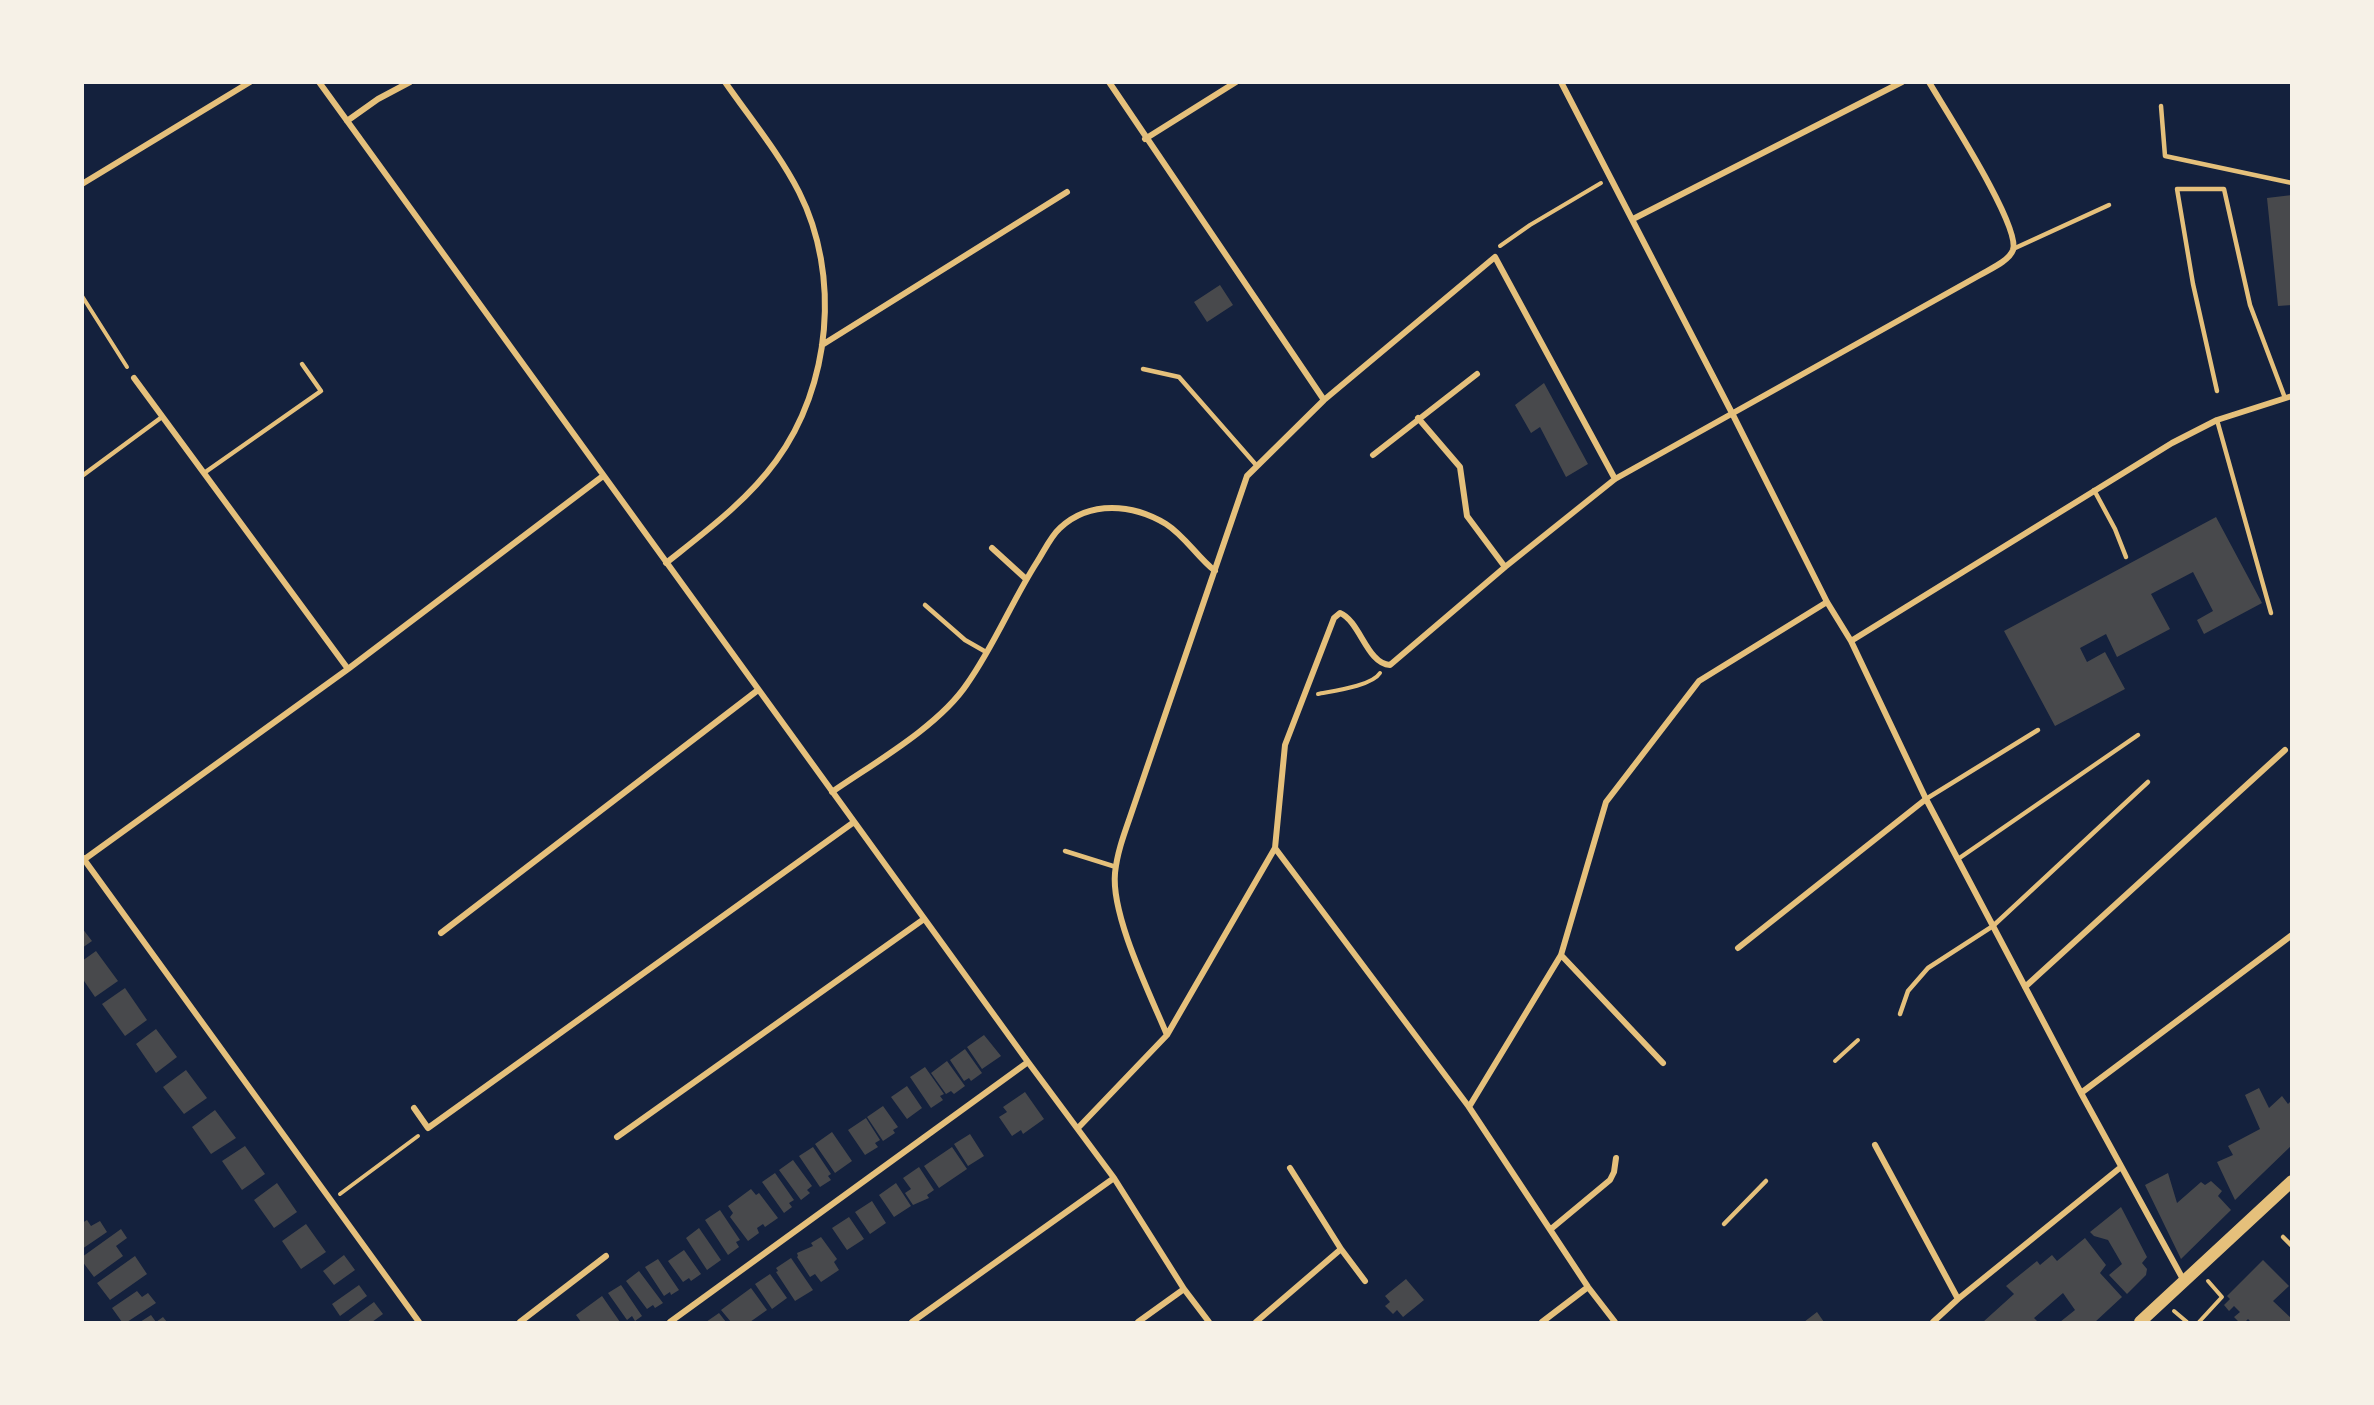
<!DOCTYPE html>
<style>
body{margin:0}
#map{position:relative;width:2374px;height:1405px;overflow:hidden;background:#14213d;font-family:"DejaVu Sans",sans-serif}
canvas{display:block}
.frame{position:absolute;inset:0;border:84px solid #f6f1e7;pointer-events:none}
</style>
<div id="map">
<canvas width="2374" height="1405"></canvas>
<div class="frame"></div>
</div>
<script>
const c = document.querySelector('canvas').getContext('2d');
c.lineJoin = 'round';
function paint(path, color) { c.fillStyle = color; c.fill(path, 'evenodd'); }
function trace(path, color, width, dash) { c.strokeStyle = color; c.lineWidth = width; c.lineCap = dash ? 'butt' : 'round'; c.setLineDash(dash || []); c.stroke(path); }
const building = new Path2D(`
 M2292,195V305L2278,306L2267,198Z
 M1220,285L1233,305L1207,322L1194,302Z
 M1544,383L1588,464L1566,477L1540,427L1531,433L1515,405Z
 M2216,517L2262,603L2204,634L2197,620L2213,611L2193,572L2151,594L2170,629L2117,657L2106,634L2080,648L2087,662L2105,652L2125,689L2055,726L2004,631Z
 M82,928L92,941L82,948Z
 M96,951L118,981L95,997L82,978V961Z
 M125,988L147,1020L125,1036L102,1004Z
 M156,1029L177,1057L156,1073L136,1044Z
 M984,1035L1001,1056L982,1069L967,1047Z
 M965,1049L982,1073L971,1081L969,1078L964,1081L950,1060Z
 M947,1061L965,1086L954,1094L951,1091L946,1094L931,1073Z
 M925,1067L944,1094L940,1096L943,1100L931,1108L910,1077Z
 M186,1070L207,1098L184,1114L163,1087Z
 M907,1086L922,1108L907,1119L891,1097Z
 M2259,1088L2269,1108L2282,1096L2288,1104L2292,1100V1145L2235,1200L2217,1162L2233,1155L2228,1146L2260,1129L2245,1095Z
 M1025,1092L1044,1119L1023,1134L1021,1130L1012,1136L999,1117L1007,1112L1003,1107Z
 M883,1106L898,1127L893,1130L895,1133L883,1141L867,1117Z
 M215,1110L236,1138L211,1154L192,1127Z
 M866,1118L880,1140L875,1143L878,1147L865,1155L848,1130Z
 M832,1132L852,1161L835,1173L815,1144Z
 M970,1134L984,1156L968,1166L954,1144Z
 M245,1146L265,1174L242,1190L222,1161Z
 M813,1147L831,1174L828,1176L831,1180L820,1187L799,1156Z
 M952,1147L967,1169L939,1188L924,1166Z
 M793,1160L812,1186L807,1190L810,1193L801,1200L779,1170Z
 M919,1167L934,1190L927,1195L929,1198L913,1205L905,1193L911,1189L903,1178Z
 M775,1173L794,1200L789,1203L792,1207L784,1213L762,1182Z
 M2168,1173L2177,1203L2201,1182L2205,1185L2211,1181L2222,1191L2218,1196L2231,1210L2181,1259L2145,1185Z
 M277,1183L297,1212L274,1228L254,1200Z
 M896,1183L911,1206L894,1217L879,1195Z
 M751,1189L756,1195L759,1193L778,1218L765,1227L763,1224L757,1228L759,1233L748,1241L730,1217L733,1213L728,1206Z
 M872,1201L886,1223L870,1234L855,1212Z
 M2121,1207L2147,1257L2142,1263L2147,1269L2146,1275L2127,1294L2109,1275L2122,1264L2108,1240L2094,1236L2090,1232Z
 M720,1210L740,1240L736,1242L739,1247L728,1255L705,1220Z
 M849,1217L864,1239L847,1250L832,1228Z
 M87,1220L91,1226L100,1221L107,1232L82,1249V1223Z
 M306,1224L326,1252L301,1269L282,1241Z
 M699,1228L721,1260L707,1270L686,1238Z
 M121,1229L127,1238L116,1246L123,1256L94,1277L82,1261V1257Z
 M821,1237L837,1259L834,1262L839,1270L821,1282L815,1274L810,1277L797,1257L798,1256L797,1253L813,1246L811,1243Z
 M2085,1238L2106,1265L2100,1273L2122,1297L2095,1322H2060L2075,1310L2063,1293L2034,1318L2038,1322H1983L2014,1294L2006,1286L2037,1261L2040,1265L2052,1255L2057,1261Z
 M684,1250L701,1274L691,1281L689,1278L683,1282L668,1261Z
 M344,1255L355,1270L334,1285L323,1271Z
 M135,1256L147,1274L110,1300L97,1283Z
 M791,1258L813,1290L795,1301L776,1272L778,1271L776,1268Z
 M658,1259L679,1290L671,1295L670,1292L664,1296L645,1267Z
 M2263,1260L2289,1286L2273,1301L2292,1319V1322H2251L2248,1319L2245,1322H2239L2234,1317L2240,1312L2234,1306L2229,1311L2224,1305L2230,1299L2227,1296Z
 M639,1271L663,1303L655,1308L653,1305L647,1309L626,1281Z
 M770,1274L787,1298L772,1309L755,1284Z
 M1406,1279L1424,1300L1403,1317L1397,1310L1393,1314L1385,1306L1390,1302L1385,1296Z
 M359,1285L367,1296L340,1316L332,1304Z
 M621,1285L642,1316L635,1321L632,1316L627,1320L608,1293Z
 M751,1288L767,1310L750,1322H731L721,1310Z
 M137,1291L142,1297L148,1293L156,1303L127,1322H122L112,1308Z
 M602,1296L620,1322H581L576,1315Z
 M374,1302L383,1314L372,1322H347Z
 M1817,1312L1824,1322H1804Z
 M719,1313L726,1322H706Z
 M151,1315L156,1322L163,1317L167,1322H140Z`);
const path = new Path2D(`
 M1500,246L1530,225L1601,183
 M82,296L127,367
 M1318,694C1333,691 1372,686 1380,673
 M1835,1061L1858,1040
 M340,1194L418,1136
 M2174,1311L2187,1322
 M2199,1322L2222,1297L2208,1281`);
const service = new Path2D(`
 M2161,106L2165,156L2292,183
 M2013,249L2109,205
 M1143,369L1179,377L1257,466
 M2217,391L2193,284L2177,189H2224L2250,305L2285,398
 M2217,420L2271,613
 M204,473L321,391L302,364
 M82,476L162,417
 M2094,490L2115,529L2126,557
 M925,605L965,640L986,652
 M1926,799L2038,730
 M1065,851L1116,867
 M1958,859L2138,735
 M1900,1014L1908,991L1928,968L1993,926L2148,782
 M1724,1224L1766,1181
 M2283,1237L2292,1246`);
const minor = new Path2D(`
 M319,82L1028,1062L1114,1178L1184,1289L1209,1322
 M1109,82L1324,400
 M1561,82L1732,413L1827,602L1851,641L1926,799L2081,1093L2184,1281
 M347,121L378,99L410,82
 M1145,139L1236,82
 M82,184L250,82
 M1633,219L1902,82
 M822,345L1067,192
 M134,378L348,669
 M1418,418L1460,467L1467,516L1505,567
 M1373,455L1477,374
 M992,548L1026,579
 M666,563C705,532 747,501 776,461C831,386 841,275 799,192C779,153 750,118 725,82
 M1851,641L2172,443L2217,420L2292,396
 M832,792C874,763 939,726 967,684C994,646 1012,601 1037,562C1044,551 1051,536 1060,528C1090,500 1133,504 1166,524C1185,536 1197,557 1215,571
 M1275,848L1469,1107L1588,1287L1615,1322
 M83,858L419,1322
 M82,861L348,669L603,476
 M441,933L758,690
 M1738,948L1926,799
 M1561,955L1663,1063
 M2025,987L2285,750
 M1167,1035C1150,994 1111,916 1115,873C1117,854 1123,837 1129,820L1247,476L1324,400L1495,257L1615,479
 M2081,1093L2292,935
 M1469,1107L1561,955L1606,802L1699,681L1827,602
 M414,1108L428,1128L854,822
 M1078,1128L1167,1035L1275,848L1285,745L1334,618L1340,613C1360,621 1367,664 1390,665L1505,567L1615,479L1980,275C1990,269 2009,261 2013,250C2021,226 1944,108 1929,82
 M617,1137L924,919
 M1875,1145L1958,1299
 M1551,1229L1610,1180L1614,1172L1616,1158
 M1341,1249L1365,1281
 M520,1322L606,1256
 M670,1322L1028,1062
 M912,1322L1114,1178
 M1138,1322L1184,1289
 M1256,1322L1341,1249L1290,1168
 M1542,1322L1588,1287
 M1933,1322L1958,1299L2121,1167`);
const secondary = new Path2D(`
 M2140,1322L2292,1181`);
paint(building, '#48494c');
trace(path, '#e5c07b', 4);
trace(service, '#e5c07b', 4.5);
trace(minor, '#e5c07b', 6);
trace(secondary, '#e5c07b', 12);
</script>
